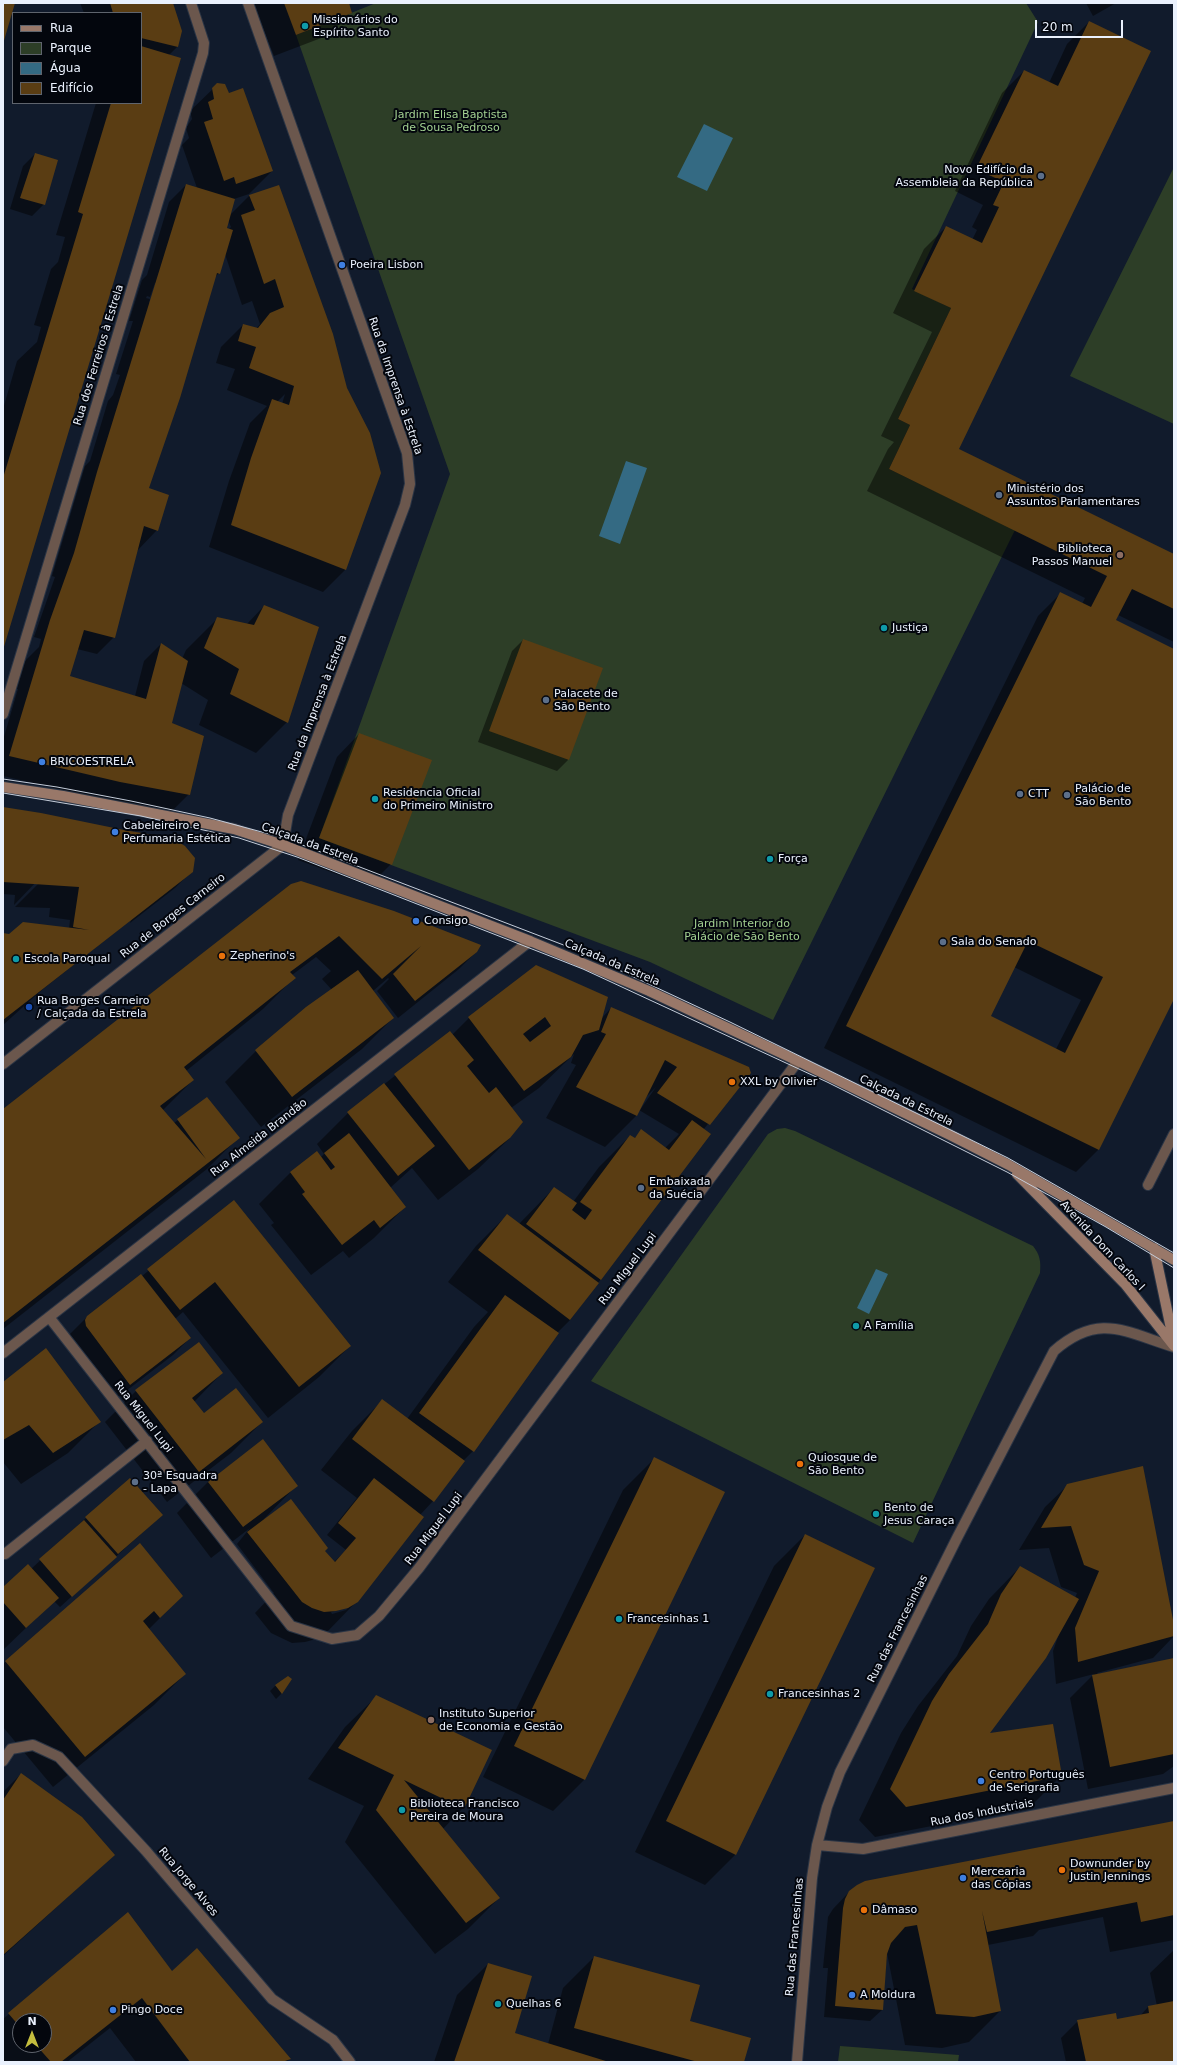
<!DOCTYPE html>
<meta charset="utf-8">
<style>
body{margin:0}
#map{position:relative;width:1177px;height:2065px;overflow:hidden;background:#111b2c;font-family:"DejaVu Sans",sans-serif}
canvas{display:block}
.frame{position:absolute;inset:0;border:4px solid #eaf1fd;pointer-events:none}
.legend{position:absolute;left:12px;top:12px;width:130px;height:92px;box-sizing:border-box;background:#03060d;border:1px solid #5f646d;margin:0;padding:5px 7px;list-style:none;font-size:12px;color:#eaf1fd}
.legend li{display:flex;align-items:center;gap:8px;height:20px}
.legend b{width:20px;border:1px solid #5f646d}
.north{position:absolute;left:12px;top:2013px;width:40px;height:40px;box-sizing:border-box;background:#03060d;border:1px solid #5f646d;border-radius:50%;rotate:0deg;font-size:11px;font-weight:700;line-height:16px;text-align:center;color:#eaf1fd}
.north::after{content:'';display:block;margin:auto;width:14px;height:18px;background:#c4bd3e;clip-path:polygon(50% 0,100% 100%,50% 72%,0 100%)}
.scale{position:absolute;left:1035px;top:20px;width:88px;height:18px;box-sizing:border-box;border:2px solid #eaf1fd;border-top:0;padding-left:5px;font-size:12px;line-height:14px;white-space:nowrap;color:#eaf1fd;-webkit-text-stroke:3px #03060d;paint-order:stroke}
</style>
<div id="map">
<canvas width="1177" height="2065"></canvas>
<div class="frame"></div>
<ul class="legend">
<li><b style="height:5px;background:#997869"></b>Rua</li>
<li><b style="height:11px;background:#2d3e27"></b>Parque</li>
<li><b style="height:11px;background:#346a83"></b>Água</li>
<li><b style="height:11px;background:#5a3d13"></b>Edifício</li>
</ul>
<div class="north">N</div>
<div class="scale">20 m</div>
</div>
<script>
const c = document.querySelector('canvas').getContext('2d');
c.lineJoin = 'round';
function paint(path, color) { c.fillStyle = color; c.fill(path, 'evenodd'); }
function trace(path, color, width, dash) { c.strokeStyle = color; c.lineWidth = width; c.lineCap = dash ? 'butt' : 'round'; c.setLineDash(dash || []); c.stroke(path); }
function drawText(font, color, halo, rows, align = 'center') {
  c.font = font + ' "DejaVu Sans",sans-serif'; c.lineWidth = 4; c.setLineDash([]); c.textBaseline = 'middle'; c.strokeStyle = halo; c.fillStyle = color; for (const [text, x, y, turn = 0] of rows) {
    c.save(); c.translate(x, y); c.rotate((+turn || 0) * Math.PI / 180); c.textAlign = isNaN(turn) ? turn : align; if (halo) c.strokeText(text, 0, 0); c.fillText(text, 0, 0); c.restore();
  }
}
const green = new Path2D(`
 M376,3H1026L1038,22L912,289L951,308L898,419L910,425L889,469L1015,530L773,1020L650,962L319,838L450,474L296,35Z
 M1174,167V424L1070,376Z
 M785,1128L795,1131L1033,1246C1040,1255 1041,1261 1040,1273L913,1543L591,1381L768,1134L777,1129Z
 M840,2046L959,2055L958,2062H838Z`);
const water = new Path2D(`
 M704,124L733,138L707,191L677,177Z
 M626,461L647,468L620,544L599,536Z
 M876,1269L888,1274L869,1314L857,1308Z`);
const shadow = new Path2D(`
 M80,3H172L177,47L168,56L3,647V409L17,361L37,342L41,327L34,325L51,269L58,262L65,237L56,235L96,103H141V13H84Z
 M253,3H348L351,12L329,35L274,56Z
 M1086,3H1116L1093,16Z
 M1089,22L957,449L1174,555V642L1118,615L1115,621L1174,650V997L1098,1150L1076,1172L824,1048L1038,616L1061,593L1082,604L1085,598L867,491L888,449L894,442L881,436L932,332L893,313L924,249L946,227L972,240L977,230L972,227L983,205L955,191L1002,93L1024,71L1049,83L1067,44ZM1014,967L1081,1000L1056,1049L989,1016Z
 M218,84L226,87L229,95L272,171L249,194L234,199L229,216L249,196L278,186L346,389L380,473L345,570L323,592L209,547L229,481L250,423L267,406L227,390L235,369L216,363L221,347L243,325L256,329L260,324L252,301L242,305L225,254L219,273L214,278L147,489L157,530L137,551L114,637L97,654L77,649L69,677L135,696L144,661L161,644L182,659L186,650L217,619L247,624L264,606L287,722L256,753L199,725L208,700L181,683L171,724L189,794L172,811L102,799L3,776V740L18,689L15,688L22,664L39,647L41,639L34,637L55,577L52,576L85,466L90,461L108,401L113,395L120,375L116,374L133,321H129L142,280L147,275L169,202L186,185L197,188L182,145L189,138L186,128L192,119L190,111ZM228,220L231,227L228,230L226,229ZM155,283H157L151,303H149L150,299L146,298L147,296L150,297ZM285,394L282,404L277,402Z
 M35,154L44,204L32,216L10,209L23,166Z
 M523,640L602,669L568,760L557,771L478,742L512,651Z
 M359,734L391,864L369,886L298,860L337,757Z
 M3,808L192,871L175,888L130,923L131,920L43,989L3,1025V934L9,935L69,929L70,920L49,917L50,908L15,907L40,882L38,880L14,905L15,895L3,894Z
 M291,885L476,952L459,969L398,1018L377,991L389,979L388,978L373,991L393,1018L362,1049L261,1127L225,1082L256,1051L332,990L322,979L331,971L316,957L292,975L294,978L263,1009L186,1071L193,1080L163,1110L174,1123L207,1099L238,1138L207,1169L3,1329V1110Z
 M536,966L602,1018L611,1008L749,1068L750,1073L703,1130L601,1279L570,1320L557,1333L473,1451L463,1461L433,1501L420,1515L357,1601L326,1633L316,1639L305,1642L292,1643L271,1633L255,1613L274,1593L237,1544L250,1528L211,1558L177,1513L208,1482L297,1485L264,1519L324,1551L334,1562L346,1550L327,1535L357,1498L321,1470L352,1431L383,1400L407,1419L474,1327L488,1312L448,1282L476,1246L507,1215L519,1224L554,1188L573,1202L599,1167L630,1136L634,1139L641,1131L665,1148L679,1134L639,1110L636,1116L605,1147L546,1118L576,1065L571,1063L574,1054L539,1088L511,1108L510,1138L478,1169L438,1200L412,1168L390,1188L405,1207L374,1238L349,1258L343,1251L311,1275L271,1225L274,1223L259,1204L290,1173L317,1152L321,1157L324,1154L317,1144L348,1113L450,1032L452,1035L469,1018ZM656,1087L640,1110H639L646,1097ZM349,1607L346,1610L332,1614L331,1612Z
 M234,1201L350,1346L319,1377L268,1418L183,1312L175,1319L190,1338L173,1355L113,1401L68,1338L70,1334L88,1316L142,1276Z
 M222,1373L194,1402L204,1415L262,1422L231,1453L167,1502L105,1422L136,1391Z
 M3,1383L99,1422L68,1453L21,1484L3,1462Z
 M654,1459L723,1492L584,1780L553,1811L483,1777L623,1490Z
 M1068,1485L1174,1630V1636L1153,1658L1097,1673L1098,1674L1174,1659V1766L1163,1774L1088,1789L1070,1698L1094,1674L1056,1684L1053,1651L1060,1631L988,1734L1061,1776L1030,1807L875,1837L859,1820L901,1733L918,1706L957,1656L971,1626L989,1599L1020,1567L1075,1598L1077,1593L1061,1587L1049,1548L1019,1550L1045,1507Z
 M162,1515L60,1607L54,1601L3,1650V1588L31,1569L86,1518Z
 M805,1535L736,1854L705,1885L635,1852L774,1566Z
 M140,1544L182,1596L149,1629L185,1674L154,1705L53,1787L3,1727V1664Z
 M276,1685L282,1693L276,1699L270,1691Z
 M377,1696L463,1808L443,1829L499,1898L468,1929L435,1954L345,1842L364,1806L308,1779L345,1727Z
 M21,1774L114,1855L3,1956V1792Z
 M1174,1822V1940L1110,1952L1103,1917L1039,1930L1033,1936L988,1945L1000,2011L969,2042L942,2048L905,2045L887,1953L882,2010L870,2021L824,2017L828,1968H823L828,1917L833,1909L850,1891Z
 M128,1914L172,1972L290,2059L286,2062H136L110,2028L67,2062H3V2019ZM20,2021H44V2045H20Z
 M1174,1950V2062H1066L1061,2038L1078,2021L1116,2020L1140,2016L1148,2007L1157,2006L1150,1973Z
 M594,1957L688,2022L743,2062H434L457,1995L488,1964L514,2033L548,2044L563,1988Z`);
const building = new Path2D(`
 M3,3H15L3,44Z
 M110,3H173L182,31L178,47L141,38V13H113Z
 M284,3H349L352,13L296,35Z
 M1089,21L1151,51L959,449L1174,554V609L1132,589L1116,620L1174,649V999L1099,1150L846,1026L1060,592L1091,607L1107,576L889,469L910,425L898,419L951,308L914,291L946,226L982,243L999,207L993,205L1004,182L976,169L1024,70L1058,86ZM1028,941L1103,977L1065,1053L991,1016Z
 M141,46L181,58L3,650V478L83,214L78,212L111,103H141Z
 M217,83L225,84L229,93L243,88L273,171L236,184L234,177L224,181L204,122L213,119L208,102L214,99L212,88Z
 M35,153L58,160L45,205L20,198Z
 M186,184L235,199L227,228L233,230L220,274L217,273L180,398L149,488L169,495L158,531L144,526L115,638L84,630L70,676L146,699L161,643L188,661L172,723L204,736L190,795L120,782L9,756L50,620L74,553L97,472Z
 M279,185L333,334L347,388L370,433L381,473L346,570L231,525L251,458L272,399L289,405L294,386L249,368L256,347L238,341L243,324L258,328L270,313L284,307L275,279L264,284L241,215L255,210L249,195Z
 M264,605L319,627L288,723L230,694L239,669L204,648L217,617L254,625Z
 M523,639L603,668L569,760L489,731Z
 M359,733L432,760L392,865L319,838Z
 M3,807L41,813L124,830L172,838L185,846L195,858L193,872L3,1020V933L9,934L23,922L89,930L73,927L79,887L3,882Z
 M301,881L394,911L481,945L477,952L415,1001L393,974L421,946L382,979L339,936L290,972L296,978L184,1067L194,1080L160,1106L206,1159L177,1119L207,1097L240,1138L3,1323V1109L291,884Z
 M536,965L608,997L599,1030L583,1035L571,1057L524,1091L468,1017ZM545,1017L551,1026L530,1042L523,1034Z
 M358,970L394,1018L292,1097L255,1050L306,1007Z
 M611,1007L749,1067L751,1073L710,1125L657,1093L677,1067L665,1060L637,1116L576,1087L606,1034L601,1032Z
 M450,1031L474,1060L467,1066L489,1093L496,1087L523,1122L510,1138L469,1170L394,1074Z
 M384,1083L435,1146L398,1176L347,1112Z
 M692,1120L711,1134L601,1280L526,1224L554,1187L577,1203L572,1210L585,1220L592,1210L580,1202L630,1135L635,1138L641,1129L669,1150Z
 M349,1133L406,1207L380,1228L374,1220L342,1245L302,1194L305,1192L290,1172L317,1151L331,1170L335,1167L324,1153Z
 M234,1200L351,1346L299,1387L215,1282L180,1310L147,1269Z
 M507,1214L599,1283L570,1320L478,1250Z
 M141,1274L191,1338L130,1385L86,1326L85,1320L87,1316Z
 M505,1295L559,1333L474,1452L419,1413Z
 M199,1342L223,1373L192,1398L204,1413L236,1388L263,1422L199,1472L135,1390Z
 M46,1348L101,1422L53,1453L29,1425L3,1440V1382Z
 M382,1399L465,1461L434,1502L352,1439Z
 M263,1439L298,1486L243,1527L208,1482Z
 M654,1457L725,1492L585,1780L514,1746Z
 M1143,1466L1174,1625V1636L1078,1662L1075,1628L1099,1571L1084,1565L1071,1526L1041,1528L1067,1484Z
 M130,1478L163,1515L118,1554L85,1517Z
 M374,1478L424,1517L358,1602L348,1608L336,1611L324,1612L312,1608L302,1602L247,1532L291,1499L328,1548L325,1551L335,1562L356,1538L338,1523Z
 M84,1520L117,1557L72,1597L39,1559Z
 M805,1534L875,1568L736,1855L666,1821Z
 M140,1543L183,1596L160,1618L154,1611L143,1621L186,1674L85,1757L5,1661Z
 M28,1564L59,1598L26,1628L3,1602V1587Z
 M1020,1566L1079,1599L1046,1658L990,1733L1053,1724L1062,1776L906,1807L890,1789L932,1701L949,1674L988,1624L1001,1594Z
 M1174,1658V1754L1110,1767L1092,1675Z
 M288,1676L292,1679L282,1694L275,1685Z
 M376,1695L492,1750L464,1809L404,1780L500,1898L466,1923L376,1810L394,1775L338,1748Z
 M21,1773L82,1817L115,1855L3,1955V1800Z
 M1174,1821V1915L1141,1922L1137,1902L987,1932L982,1911L1001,2011L974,2017L936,2014L917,1925L905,1927L891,1943L887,1954L883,2010L835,2006L843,1908L845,1899L849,1891L857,1885L865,1881Z
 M128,1912L172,1971L197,1948L291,2059L282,2062H190L142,1998L61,2062H51L36,2045H44V2021H20V2027L8,2013Z
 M594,1956L700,1985L690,2021L751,2038L744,2062H698L574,2028Z
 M488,1963L532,1976L515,2033L609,2062H454Z
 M1174,2001V2062H1086L1077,2020L1116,2013L1117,2019L1149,2013L1148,2006Z`);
const pedestrian = new Path2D(`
 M1148,1185L1174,1134`);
const minor = new Path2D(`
 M3,714L203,53L204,43L191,3
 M3,1064L283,845L288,815L405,505L410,484L407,453L248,3
 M49,1317L291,1626L332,1639L357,1635L379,1616L419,1568L798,1061
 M3,1353L530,941
 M5,1554L147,1441
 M3,1761L11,1749L33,1745L59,1757L146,1851L272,1999L333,2040L350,2062
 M817,1845L863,1849L1174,1788
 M797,2062L812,1878L817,1845L827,1807L840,1772L957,1538L1054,1351C1099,1312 1125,1332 1174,1347`);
const secondary = new Path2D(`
 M3,787L63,796L234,829L283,845L530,941L649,991L798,1061L952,1136L1009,1165L1174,1260
 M1017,1174L1125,1284L1174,1346
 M1154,1248L1174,1343`);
const tram = new Path2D(`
 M3,779L57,787L131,801L210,818L284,838L574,949L730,1022L1008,1158L1174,1253
 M3,793L141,816L239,838L297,857L583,969L827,1082L1007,1172L1106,1227L1174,1268`);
const markers = [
 [305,26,4,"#0f9aa8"],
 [1041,176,4,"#5c6f8a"],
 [342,265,4,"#3f7fe0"],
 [999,495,4,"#5c6f8a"],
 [1120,555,4,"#8d6e63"],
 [884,628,4,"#0f9aa8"],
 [546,700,4,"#5c6f8a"],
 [42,762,4,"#3f7fe0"],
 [1020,794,4,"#5c6f8a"],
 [1067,795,4,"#5c6f8a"],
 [375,799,4,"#0f9aa8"],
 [115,832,4,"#3f7fe0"],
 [770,859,4,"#0f9aa8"],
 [416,921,4,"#3f7fe0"],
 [943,942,4,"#5c6f8a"],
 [222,956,4,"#e8710a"],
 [16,959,4,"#0f9aa8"],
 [29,1007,4,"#1a4fb4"],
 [732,1082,4,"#e8710a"],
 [641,1188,4,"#5c6f8a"],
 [856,1326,4,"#0f9aa8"],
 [800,1464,4,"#e8710a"],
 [135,1482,4,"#5c6f8a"],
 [876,1514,4,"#0f9aa8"],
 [619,1619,4,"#0f9aa8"],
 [770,1694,4,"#0f9aa8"],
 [431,1720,4,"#8d6e63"],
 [981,1781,4,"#3f7fe0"],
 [402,1810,4,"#0f9aa8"],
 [1062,1870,4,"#e8710a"],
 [963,1878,4,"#3f7fe0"],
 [864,1910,4,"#e8710a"],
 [852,1995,4,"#3f7fe0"],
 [498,2004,4,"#0f9aa8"],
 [113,2010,4,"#3f7fe0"]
];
const poiNames = [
 ["Missionários do",313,20],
 ["Espírito Santo",313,33],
 ["Novo Edifício da",1033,170,"right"],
 ["Assembleia da República",1033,183,"right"],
 ["Poeira Lisbon",350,265],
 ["Ministério dos",1007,489],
 ["Assuntos Parlamentares",1007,502],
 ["Biblioteca",1112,549,"right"],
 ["Passos Manuel",1112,562,"right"],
 ["Justiça",892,628],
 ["Palacete de",554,694],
 ["São Bento",554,707],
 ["BRICOESTRELA",50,762],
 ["Palácio de",1075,789],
 ["São Bento",1075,802],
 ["Residencia Oficial",383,793],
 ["do Primeiro Ministro",383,806],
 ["CTT",1028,794],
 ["Cabeleireiro e",123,826],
 ["Perfumaria Estética",123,839],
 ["Força",778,859],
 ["Consigo",424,921],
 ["Sala do Senado",951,942],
 ["Zepherino's",230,956],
 ["Escola Paroqual",24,959],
 ["Rua Borges Carneiro",37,1001],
 ["/ Calçada da Estrela",37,1014],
 ["XXL by Olivier",740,1082],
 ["Embaixada",649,1182],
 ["da Suécia",649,1195],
 ["A Família",864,1326],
 ["Quiosque de",808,1458],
 ["São Bento",808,1471],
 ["30ª Esquadra",143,1476],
 ["- Lapa",143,1489],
 ["Bento de",884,1508],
 ["Jesus Caraça",884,1521],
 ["Francesinhas 1",627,1619],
 ["Francesinhas 2",778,1694],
 ["Instituto Superior",439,1714],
 ["de Economia e Gestão",439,1727],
 ["Centro Português",989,1775],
 ["de Serigrafia",989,1788],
 ["Biblioteca Francisco",410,1804],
 ["Pereira de Moura",410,1817],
 ["Downunder by",1070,1864],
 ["Justin Jennings",1070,1877],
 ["Mercearia",971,1872],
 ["das Cópias",971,1885],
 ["Dâmaso",872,1910],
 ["A Moldura",860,1995],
 ["Quelhas 6",506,2004],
 ["Pingo Doce",121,2010]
];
const parkNames = [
 ["Jardim Elisa Baptista",451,115],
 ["de Sousa Pedroso",451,128],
 ["Jardim Interior do",742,924],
 ["Palácio de São Bento",742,937]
];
const streetNames = [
 ["Rua dos Ferreiros à Estrela",99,355,-73],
 ["Rua da Imprensa à Estrela",395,386,71],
 ["Rua da Imprensa à Estrela",318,703,-69],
 ["Calçada da Estrela",310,844,20],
 ["Rua de Borges Carneiro",173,916,-38],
 ["Calçada da Estrela",612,963,23],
 ["Calçada da Estrela",906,1101,26],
 ["Rua Almeida Brandão",259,1138,-38],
 ["Avenida Dom Carlos I",1102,1246,47],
 ["Rua Miguel Lupi",628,1269,-53],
 ["Rua Miguel Lupi",143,1417,52],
 ["Rua Miguel Lupi",434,1529,-53],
 ["Rua das Francesinhas",898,1629,-63],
 ["Rua dos Industriais",982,1813,-11],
 ["Rua Jorge Alves",188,1882,50],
 ["Rua das Francesinhas",795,1937,-85]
];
paint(green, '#2d3e27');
paint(water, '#346a83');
paint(shadow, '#0007');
paint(building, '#5a3d13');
trace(pedestrian, '#2b3545', 12);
trace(minor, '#2b3545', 12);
trace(secondary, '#2b3545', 12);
trace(pedestrian, '#6b574d', 10);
trace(minor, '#6b574d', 10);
trace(secondary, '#997869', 10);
trace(tram, '#c6cedb', 1);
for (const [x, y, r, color] of markers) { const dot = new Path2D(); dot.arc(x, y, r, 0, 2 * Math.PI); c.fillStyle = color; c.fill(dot); trace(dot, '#03060d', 1.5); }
drawText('11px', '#eaf1fd', '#03060d', poiNames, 'left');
drawText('11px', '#a3d191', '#03060d', parkNames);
drawText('11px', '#eaf1fd', '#03060d', streetNames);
</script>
